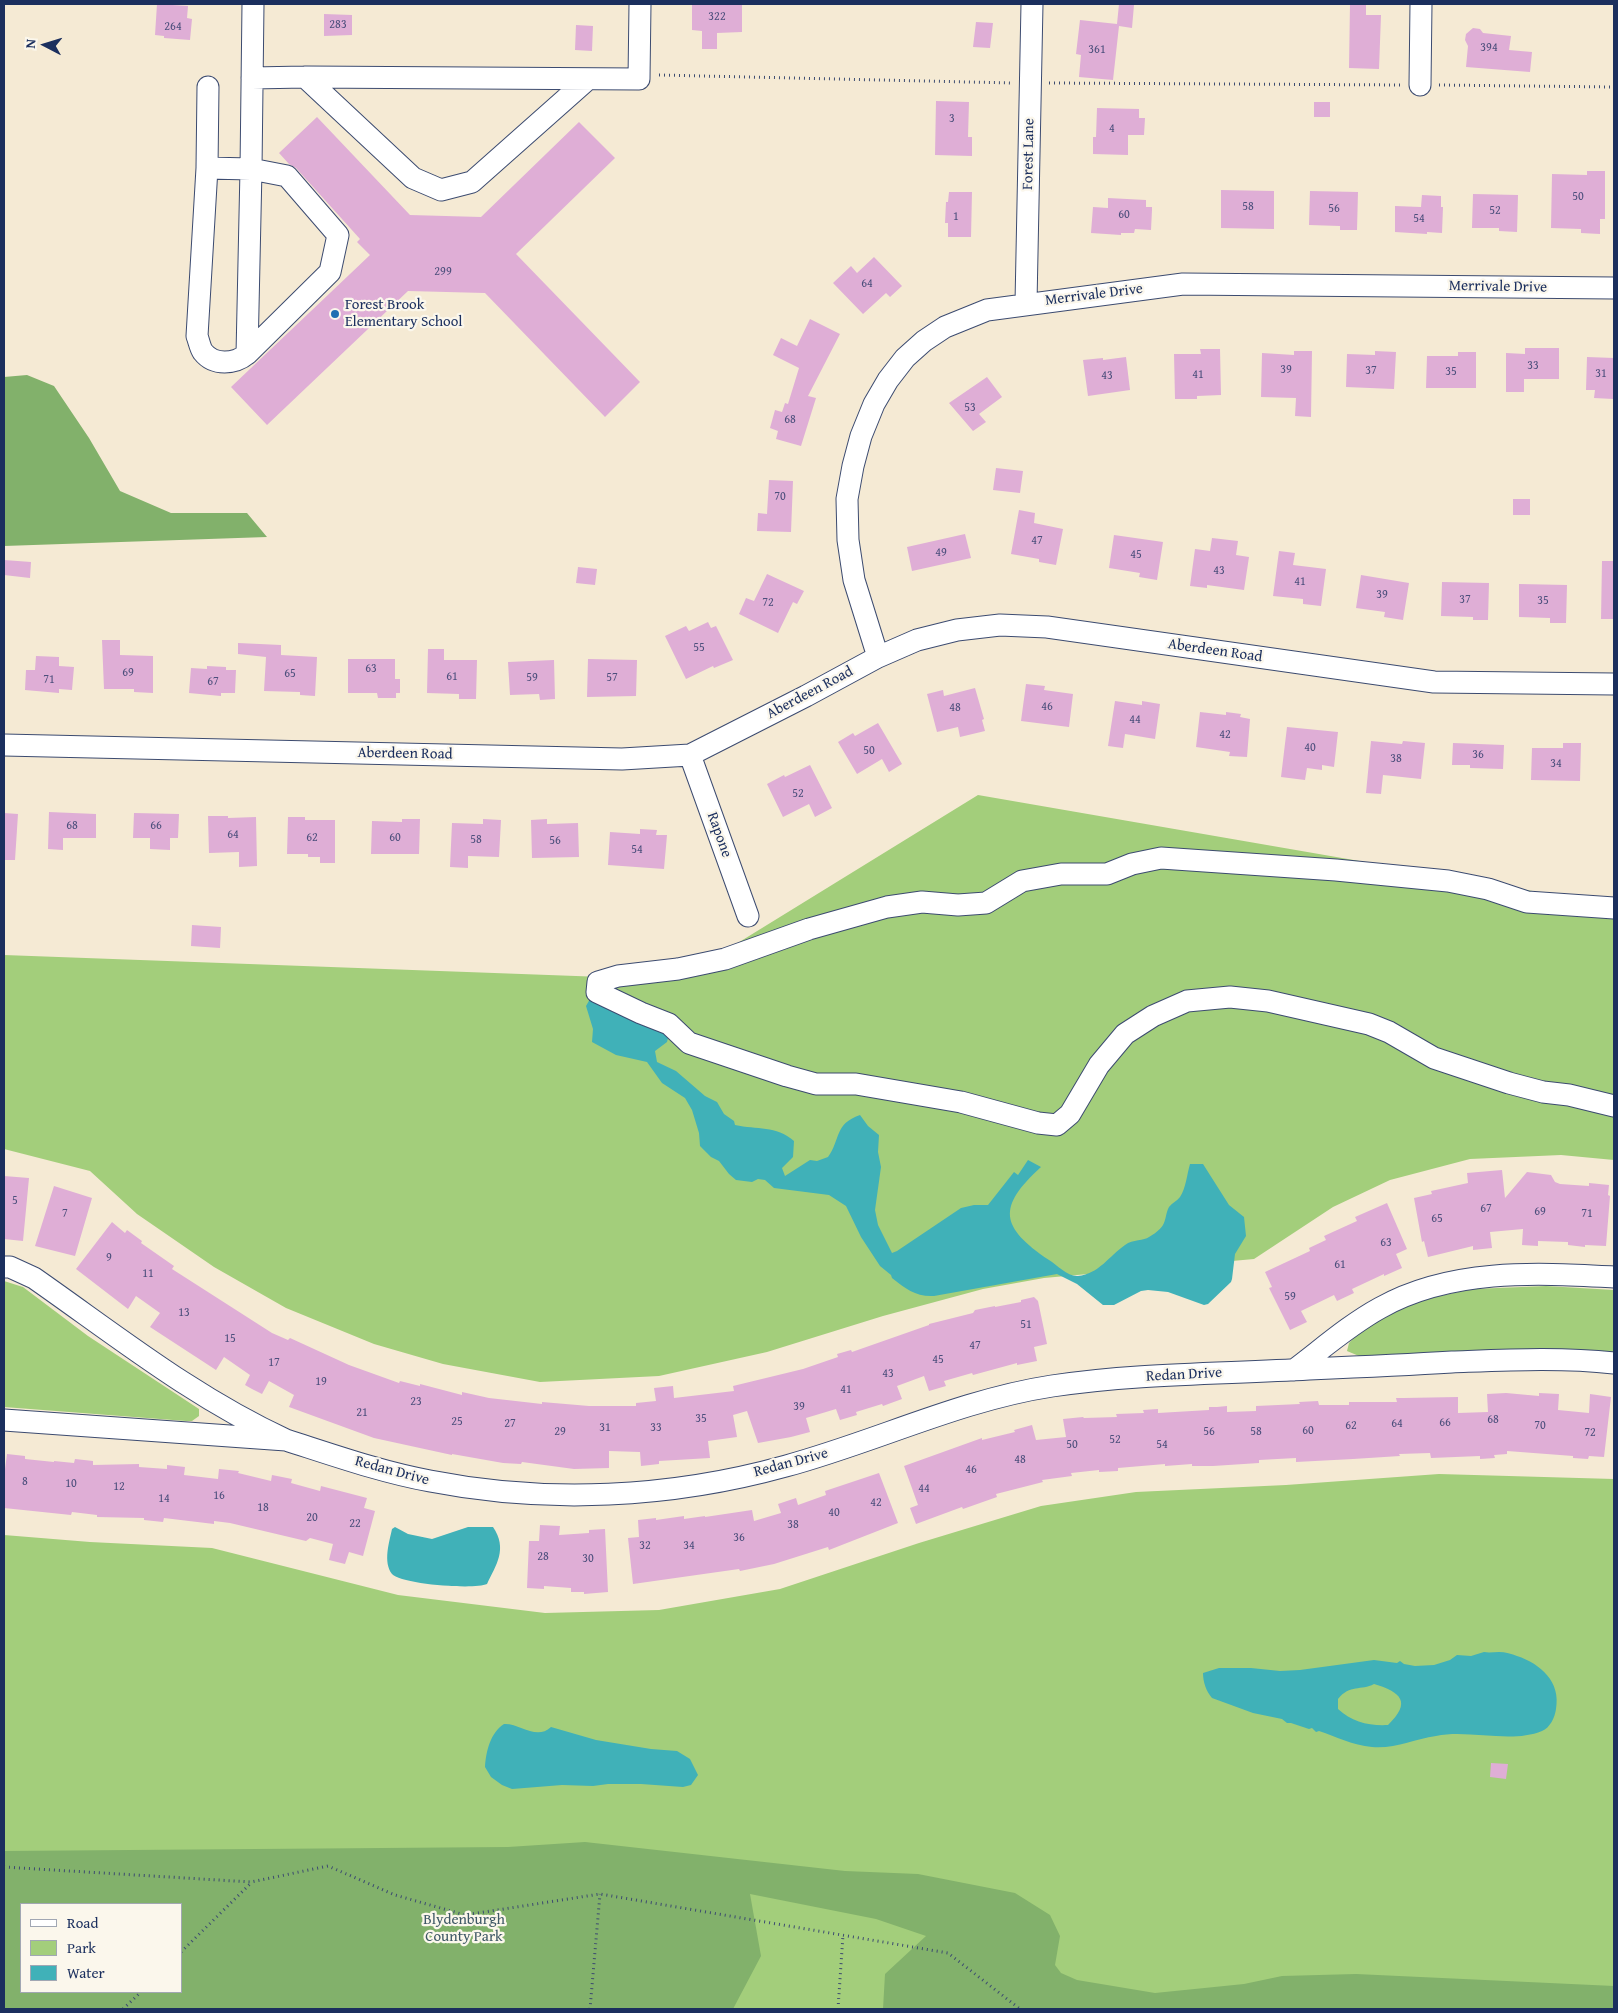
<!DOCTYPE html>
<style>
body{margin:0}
#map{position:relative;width:1618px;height:2013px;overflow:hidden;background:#f5ead4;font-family:"Gentium Book Plus",serif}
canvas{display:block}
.frame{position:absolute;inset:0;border:5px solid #1b2f5e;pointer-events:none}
.legend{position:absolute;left:20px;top:1903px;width:162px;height:90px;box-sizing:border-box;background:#fbf7ec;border:1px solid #a1a7b3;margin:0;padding:6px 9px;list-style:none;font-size:15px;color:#1b2f5e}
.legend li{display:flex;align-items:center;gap:10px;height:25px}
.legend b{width:25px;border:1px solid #a1a7b3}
.north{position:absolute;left:20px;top:20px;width:50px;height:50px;-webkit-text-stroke:4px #fbf7ec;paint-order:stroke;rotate:275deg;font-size:14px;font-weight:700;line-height:20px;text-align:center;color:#1b2f5e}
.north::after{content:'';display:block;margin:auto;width:18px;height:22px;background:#1b2f5e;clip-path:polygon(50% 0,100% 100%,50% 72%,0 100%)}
</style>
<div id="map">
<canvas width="1618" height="2013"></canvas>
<div class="frame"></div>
<ul class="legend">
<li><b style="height:6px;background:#fff"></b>Road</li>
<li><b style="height:14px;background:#a3ce7b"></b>Park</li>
<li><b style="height:14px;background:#40b1b8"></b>Water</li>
</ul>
<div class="north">N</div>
</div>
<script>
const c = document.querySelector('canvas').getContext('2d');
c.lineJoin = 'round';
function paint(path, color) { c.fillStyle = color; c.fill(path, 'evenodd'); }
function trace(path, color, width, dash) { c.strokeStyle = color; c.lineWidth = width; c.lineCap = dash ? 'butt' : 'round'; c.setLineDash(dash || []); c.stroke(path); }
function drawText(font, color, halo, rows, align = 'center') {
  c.font = font + ' "Gentium Book Plus",serif'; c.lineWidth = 4.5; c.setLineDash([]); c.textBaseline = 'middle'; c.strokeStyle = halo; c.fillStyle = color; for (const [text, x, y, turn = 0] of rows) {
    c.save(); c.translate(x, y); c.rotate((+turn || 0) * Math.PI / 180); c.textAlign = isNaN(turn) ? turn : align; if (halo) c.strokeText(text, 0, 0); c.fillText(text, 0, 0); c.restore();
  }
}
const green = new Path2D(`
 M978,795L1602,903L1614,901V1160L1561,1155L1470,1159L1390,1180L1333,1207L1254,1259L1044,1278L983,1289L883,1316L767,1352L659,1376L540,1382L443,1364L374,1344L286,1308L214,1267L137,1214L90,1171L4,1149V955L603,977L689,973Z
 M4,1281L23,1287L88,1336L199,1409V1416L192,1421H186L4,1407Z
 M1546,1286L1614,1290V1352L1397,1356H1359L1347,1351L1349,1343L1360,1331L1415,1301L1473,1289Z
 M1439,1474L1614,1479V2009H4V1535L90,1542L212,1548L398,1595L545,1613L659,1610L780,1589L919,1543L1041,1506L1136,1492L1286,1485ZM21,1904H181V1992H21Z`);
const forest = new Path2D(`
 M27,375L54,386L89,438L120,491L171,513H247L267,537L4,546V377Z
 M585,1842L845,1871L918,1874L1015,1893L1050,1915L1060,1936L1055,1965L1061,1973L1077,1980L1155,1993L1244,1984L1282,1976L1356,1974L1614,1986V2009H883L885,1974L926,1936L876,1919L750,1894L761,1956L733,2009H4V1851L508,1847ZM21,1904H181V1992H21Z`);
const water = new Path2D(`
 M590,999L610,1008L627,1018L669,1034L667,1042L655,1051L657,1062L676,1071L705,1096L717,1102L724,1114L734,1121L735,1125C757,1130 776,1125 794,1141L793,1157L782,1168L785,1176L810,1160L817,1161L828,1157C841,1139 834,1124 860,1115L868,1126L879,1135L878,1152L881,1167L875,1210L878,1225L892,1253L897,1251L961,1208L974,1205H988L1014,1172L1018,1175L1028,1160L1041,1167C997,1207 1000,1227 1049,1260C1057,1265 1068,1277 1078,1276C1099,1274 1109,1256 1125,1245C1133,1239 1144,1241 1149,1237C1153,1235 1161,1229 1163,1225C1166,1220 1166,1212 1169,1207C1172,1203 1177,1201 1180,1197C1186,1188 1187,1174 1190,1164H1203L1229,1205L1244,1217L1246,1236L1235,1254L1232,1279L1231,1282L1208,1304L1204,1305L1168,1292L1148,1290L1141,1291L1114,1305H1103L1077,1284L1057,1274L934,1296C916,1297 906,1289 892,1278L891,1275L880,1266L861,1237L846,1206L829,1195L774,1188L765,1180L758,1179L752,1182L736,1180L729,1174L719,1161L711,1157L700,1146L699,1133L692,1110L685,1098L662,1083L647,1062L616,1055L592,1042L593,1029L586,1006Z
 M395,1527L408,1534L432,1539L468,1527H493C508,1549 496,1565 487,1584C474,1590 400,1584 392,1574C383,1562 389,1543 392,1529Z
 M1484,1652C1489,1653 1494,1652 1499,1652C1505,1652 1512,1654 1517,1656C1541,1664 1561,1682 1556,1709C1555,1717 1550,1728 1542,1731C1511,1744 1469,1729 1436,1736C1414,1739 1395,1749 1372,1747C1352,1745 1337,1737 1319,1731L1316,1732L1312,1728L1309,1729L1291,1723H1287L1282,1719L1253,1713L1212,1698C1206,1691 1203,1682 1203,1673L1219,1668H1251L1280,1671L1300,1670L1374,1660L1397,1663L1400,1661L1404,1664L1415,1666L1434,1665L1450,1660L1457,1655L1471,1656ZM1374,1684C1401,1692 1412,1702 1388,1725C1369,1726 1352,1722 1338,1709V1699C1350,1684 1361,1691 1374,1684Z
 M504,1724C520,1723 536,1741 551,1727L596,1740L651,1749L677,1751L690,1759L698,1775L691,1785L683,1787L641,1784H608L593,1786L562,1785L512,1789L502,1785L491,1777L485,1767C486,1752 490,1733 504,1724Z`);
const building = new Path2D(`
 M157,4L188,6L187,18L192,19L190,40L164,38V36L155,35Z
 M692,4H742V32L717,33V49H702V31L692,30Z
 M1119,4L1134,5L1132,28L1119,26L1113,80L1079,77L1081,55L1076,54L1080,20L1117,24Z
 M1350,4H1366V15H1381L1379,69L1349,68Z
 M324,14L352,15V35L324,36Z
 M976,22L993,23L990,48L973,47Z
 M576,25L593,26L592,51L575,50Z
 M1473,28L1480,29L1483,33L1511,36L1509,50L1532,52L1530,72L1466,67L1468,46L1465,40L1466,34Z
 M936,101L969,102L968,137H972V156L935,155Z
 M1314,102H1330V117H1314Z
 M1097,108L1139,109V118H1145L1144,135H1128V155L1093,154V137H1096Z
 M317,117L410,215L481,217L579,122L615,158L516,254L640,382L605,417L485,293L408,291L267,425L231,387L370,255L357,242L360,239L296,168L289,164L279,153Z
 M1587,171H1605V219H1600V234L1581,233V229L1551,228L1552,174L1587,175Z
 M1221,190L1274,191V229L1221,228Z
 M1310,191L1358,192L1357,230H1340V226L1309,225Z
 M949,192H972L971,237H948V223H945L946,202H948Z
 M1473,194L1518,195L1517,232L1499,231V228H1472Z
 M1422,195L1441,196V207H1443L1442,233L1427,232V234L1395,232V206L1421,207Z
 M1108,198L1146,200V207H1152V210L1151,230L1135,229L1134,233H1121V235L1091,233L1093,207L1108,208Z
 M874,257L902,286L890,297L886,293L863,314L833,283L851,266L857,273Z
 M810,319L840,334L808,396L816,398L801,446L776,439L778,431L770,428L775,410L782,412L785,403L788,404L799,368L773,355L781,338L797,346Z
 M1525,348H1559V379H1524V392H1506V353L1525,354Z
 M1200,349H1220L1221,395L1197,396V399H1175L1174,354H1201Z
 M1294,351H1312L1311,417L1295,416L1296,398L1261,397L1262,353L1294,355Z
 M1375,351L1396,352L1394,389L1346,387L1347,354L1375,355Z
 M1458,352H1476V388H1426L1427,356H1458Z
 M1126,357L1130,390L1088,396L1083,360L1103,358V360Z
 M1587,357L1614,358L1613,399L1594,398L1595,390H1586Z
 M987,377L1002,397L979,414L986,422L973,431L949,403Z
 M996,468L1023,471L1020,493L993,490Z
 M769,480L793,481L791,532L757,531L758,513L767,514Z
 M1513,499H1530V515H1513Z
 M1019,510L1035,513L1034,523L1063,529L1056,565L1039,562V559L1011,554Z
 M965,534L971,558L912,571L907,547Z
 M1114,535L1163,542L1157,580L1139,577L1140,573L1109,568Z
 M1212,538L1238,541L1236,555L1249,557L1244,590L1207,585V588L1190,586L1195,549L1210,551Z
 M1279,551L1295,553L1293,565L1326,569L1321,606L1303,604V599L1273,596Z
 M4,560L31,562L30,578L4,575Z
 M1602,561H1614V619H1601Z
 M578,567L597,569L595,585L576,583Z
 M767,574L804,591L797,604L793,602L778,633L739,614L746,598L754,601Z
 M1361,575L1409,583L1403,620L1384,617L1385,612L1356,608Z
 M1442,582L1489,583L1488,620H1473V617L1441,616Z
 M1519,584L1567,585L1566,623H1550V618L1519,617Z
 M708,622L711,628L716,626L733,660L714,668L713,666L686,679L665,636L686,626L689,631Z
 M102,640H120V655L153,656V693L134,692V689H104Z
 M238,643L281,645V655L317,657L315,696L300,695V692L264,691L266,657L238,654Z
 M428,649H444V660H477L476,699H459V694L427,693Z
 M36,656L59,657V666L74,667L72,690L59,689V693L25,690L26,670H35Z
 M348,659H395V679H400V693H396V698H378L377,693H348Z
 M588,659L637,660L636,696L587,697Z
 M554,660L555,699L540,700L539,694L510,695L508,662Z
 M207,666L226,667V670H236L235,693H221V696L189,693L191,668L207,669Z
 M1026,684L1045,686L1044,690L1073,694L1069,727L1021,721Z
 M975,688L984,719L982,720L985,731L960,737L958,727L937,732L927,694L943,690L944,696Z
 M1115,701L1142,705V701L1160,704L1155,739L1125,734L1123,748L1108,746Z
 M1200,712L1226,715V712L1241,714L1240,717L1250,719L1247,757L1229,756L1230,752L1196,747Z
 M878,723L902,764L889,772L882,759L857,774L838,742L853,733L855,736Z
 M1287,727L1338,732L1334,767L1322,765V770L1307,768L1305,780L1281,777Z
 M1371,741L1402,744L1403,741L1425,743L1421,779L1383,775L1381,794L1366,793Z
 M1453,743L1504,745L1503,769L1470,768V765H1452Z
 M1563,743H1581L1580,781L1531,780L1532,748H1563Z
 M810,765L832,808L815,817L809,804L783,817L767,784L784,775L785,777Z
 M49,812L96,814V838H63V850L48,849Z
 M4,813L18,814L15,860H4Z
 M134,813L179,814L178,838H170V850L150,849V838H133Z
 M208,816H228V818L256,817L257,866L239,867V852L209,853Z
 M288,817H305V820H335V863H320V857H308V854H287Z
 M402,819H420L419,854H371L372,821L402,822Z
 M483,819L501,820L499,857L468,856V868L450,867L452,823L483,824Z
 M547,819V824L578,823L579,857L532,858L531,820Z
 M640,829L657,830L656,835H667L664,869L608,865L610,832L640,834Z
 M192,925L221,927L220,948L191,946Z
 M1502,1170L1505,1198L1527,1172L1551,1175L1555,1182L1560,1184L1589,1186V1183L1609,1185L1608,1195L1610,1196L1606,1246L1585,1245V1247L1568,1245V1242L1538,1241V1246L1522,1245L1523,1229L1490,1232L1492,1248L1473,1250V1246L1428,1257L1424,1241L1422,1242L1414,1198L1432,1194L1431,1191L1468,1183L1467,1173Z
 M4,1176L29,1178L23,1241L4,1239Z
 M54,1186L92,1198L75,1256L35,1246Z
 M1387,1203L1407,1249L1396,1254L1402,1268L1384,1276V1274L1352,1289L1354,1293L1337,1301L1334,1295L1301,1311L1307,1322L1290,1330L1269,1288L1272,1287L1265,1272L1310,1251L1309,1248L1326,1240L1324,1236L1357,1221L1355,1217Z
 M112,1222L125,1233L127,1230L142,1241L141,1243L174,1266L172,1269L272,1333L288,1340L290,1338L349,1365L399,1383L400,1381L420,1386V1384L462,1395V1392L489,1398L542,1404V1402L589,1406H636V1403L656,1401L654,1388L673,1386L674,1398L734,1391L733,1386L803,1369L838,1357L837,1354L851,1350L852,1352L929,1325V1324L973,1313L975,1310L995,1306V1307L1021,1302V1300L1034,1297L1038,1301L1047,1344L1034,1347L1037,1361L1017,1365V1363L973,1375L972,1373L944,1381L946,1386L929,1391L924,1376L897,1386L902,1399L891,1403L883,1406L882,1404L856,1412L857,1415L840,1420L836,1409L806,1418L810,1432L791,1437L758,1443L747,1411L733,1415L737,1437L708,1441L710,1458L659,1461V1464L641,1466L640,1452L609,1451V1468L574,1469L522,1462L521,1464L503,1463L452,1454V1455L374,1438L289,1407L294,1395L269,1381L262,1394L252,1389L245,1385L250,1375L224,1357L216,1370L150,1327L160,1313L136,1296L128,1309L76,1269Z
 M1506,1393L1539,1396V1393L1559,1394L1558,1410L1589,1413L1590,1394L1611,1397L1604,1457L1589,1456L1588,1459L1573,1458V1456L1507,1451V1454L1494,1455L1495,1458L1480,1459V1456L1431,1458L1430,1453L1399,1454L1400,1456L1353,1459L1296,1462V1458L1259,1460V1463L1213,1466H1192V1464L1165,1466V1464L1118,1468V1471L1099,1472V1470L1071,1473L1072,1476L1042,1480L1043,1482L996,1494L997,1497L963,1509L962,1507L916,1524L910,1508L918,1505L904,1466L982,1438V1440L1015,1432L1014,1430L1032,1425L1036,1440L1066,1437L1063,1419L1083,1417L1084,1418L1117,1417L1116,1414L1144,1413L1143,1410L1158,1409V1413L1209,1410V1407H1217L1227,1406V1412L1256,1411V1406L1300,1404L1299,1402L1318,1401L1319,1405H1349V1402H1397L1396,1398H1404L1458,1397V1413L1488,1412L1487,1394Z
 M7,1454L25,1456V1459L54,1462V1461L74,1463L75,1459L93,1461V1465L139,1464V1467L167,1469V1465L185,1467L184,1475L218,1479L219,1469L239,1471L238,1473L271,1481L272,1475L292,1479L291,1483L320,1491L321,1486L367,1498L364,1508L375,1511L363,1556L349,1552L345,1564L329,1560L333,1544L310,1538L306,1541L230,1523L214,1521V1524L164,1518L163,1522L144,1520V1518L97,1517V1515L72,1512L71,1515L4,1508V1469H5Z
 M879,1473L898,1523L829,1550L828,1547L774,1564L740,1571L739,1569L633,1584L628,1538L639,1537L638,1520L656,1518V1520L684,1516V1519L705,1516V1517L752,1510L754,1521L781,1513L778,1504L796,1498L798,1505L826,1495L825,1491Z
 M540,1525L560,1526L559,1535L589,1533V1530L605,1529L608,1592L584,1594V1592H571V1588L544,1586V1589L527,1588L529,1541H539Z
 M1491,1763L1508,1764L1506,1779L1490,1777Z`);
const path = new Path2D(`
 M659,75L1013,83
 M1049,83L1403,85
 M1439,85L1614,87
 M4,1867L251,1882L328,1866L395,1895L465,1915L600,1894L948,1953L1020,2009
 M181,1952L251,1883
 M123,2009L141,1992
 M590,2009L600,1894
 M838,2009L843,1935`);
const minor = new Path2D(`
 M305,77L413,178L441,190L472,182L587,80
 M252,78L305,77L639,79L640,4
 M1420,85L1421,4
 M208,87L207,168L251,169L253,4
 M207,168L197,336C199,341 200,348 203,352C214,366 235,364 247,354L330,272L338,235L287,176L251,169L247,354
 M1026,303L1032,4
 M878,657L854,580L848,540L847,499L853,466L861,436L874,404L888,380L905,358L924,341L945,327L987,310L1183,284L1614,288
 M4,745L622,759L690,755L806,696L878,657L917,640L957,630L1000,625L1047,627L1434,682L1614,684
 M690,755L748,916
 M1614,908L1527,902L1488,889L1448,881L1336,870L1161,858L1132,864L1107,874H1061L1022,881L986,903L958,905L922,902L887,907L809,929L725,959L678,969L618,976L598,982L597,992L641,1013L669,1024L689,1043L787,1076L816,1084H856L961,1102L1038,1123L1057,1125L1070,1114L1099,1065L1125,1034L1153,1016L1187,1001L1230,997L1268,1001L1369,1024L1389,1032L1434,1058L1509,1083L1543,1092L1569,1095L1614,1106
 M4,1267H10L34,1278C117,1336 193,1397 286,1440L4,1420
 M1294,1370C1322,1349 1349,1325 1380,1308C1451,1268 1536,1273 1614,1277
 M286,1440C333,1455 381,1472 430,1481C547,1504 671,1498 786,1466C875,1442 960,1400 1052,1386C1137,1373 1224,1374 1309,1369C1357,1367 1404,1365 1452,1362C1506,1360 1560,1357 1614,1363`);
const markers = [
 [335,314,5,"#1f6fb2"]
];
const numberNames = [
 ["322",717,17],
 ["283",338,25],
 ["264",173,27],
 ["394",1489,48],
 ["361",1097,50],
 ["3",952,119],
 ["4",1112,129],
 ["50",1578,197],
 ["58",1248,207],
 ["56",1334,209],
 ["52",1495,211],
 ["60",1124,215],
 ["1",956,217],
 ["54",1419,219],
 ["299",443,272],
 ["64",867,284],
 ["33",1533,366],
 ["39",1286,370],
 ["37",1371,371],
 ["35",1451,372],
 ["31",1601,374],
 ["41",1198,375],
 ["43",1107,376],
 ["53",970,408],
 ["68",790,420],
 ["70",780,497],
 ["47",1037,541],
 ["49",941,553],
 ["45",1136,555],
 ["43",1219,571],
 ["41",1300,582],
 ["39",1382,595],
 ["37",1465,600],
 ["35",1543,601],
 ["72",768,603],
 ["55",699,648],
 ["63",371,669],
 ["69",128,673],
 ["65",290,674],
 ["61",452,677],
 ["59",532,678],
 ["57",612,678],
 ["71",49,680],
 ["67",213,682],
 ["46",1047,707],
 ["48",955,708],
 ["44",1135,720],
 ["42",1225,735],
 ["40",1310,748],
 ["50",869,751],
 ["36",1478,755],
 ["38",1396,759],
 ["34",1556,764],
 ["52",798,794],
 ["68",72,826],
 ["66",156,826],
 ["64",233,835],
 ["62",312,838],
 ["60",395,838],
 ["58",476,840],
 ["56",555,841],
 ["54",637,850],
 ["5",15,1201],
 ["67",1486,1209],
 ["69",1540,1212],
 ["7",65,1214],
 ["71",1587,1214],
 ["65",1437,1219],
 ["63",1386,1243],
 ["9",109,1258],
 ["61",1340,1265],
 ["11",148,1274],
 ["59",1290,1297],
 ["13",184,1313],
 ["51",1026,1325],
 ["15",230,1339],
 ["47",975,1346],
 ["45",938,1360],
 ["17",274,1363],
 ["43",888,1374],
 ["19",321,1382],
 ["41",846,1390],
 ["23",416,1402],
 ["39",799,1407],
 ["21",362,1413],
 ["35",701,1419],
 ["68",1493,1420],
 ["25",457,1422],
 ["66",1445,1423],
 ["27",510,1424],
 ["64",1397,1424],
 ["62",1351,1426],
 ["70",1540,1426],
 ["31",605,1428],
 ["33",656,1428],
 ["60",1308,1431],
 ["29",560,1432],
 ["56",1209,1432],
 ["58",1256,1432],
 ["72",1590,1433],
 ["52",1115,1440],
 ["50",1072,1445],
 ["54",1162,1445],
 ["48",1020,1460],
 ["46",971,1470],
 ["8",25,1482],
 ["10",71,1484],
 ["12",119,1487],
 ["44",924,1489],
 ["16",219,1496],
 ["14",164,1499],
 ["42",876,1503],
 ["18",263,1508],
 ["40",834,1513],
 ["20",312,1518],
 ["22",355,1524],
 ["38",793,1525],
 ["36",739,1538],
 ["32",645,1546],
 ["34",689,1546],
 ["28",543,1557],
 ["30",588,1559]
];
const streetNames = [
 ["Forest Lane",1029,154,-89],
 ["Merrivale Drive",1498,287,1],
 ["Merrivale Drive",1094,295,-7],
 ["Aberdeen Road",1215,651,8],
 ["Aberdeen Road",810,693,-28],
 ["Aberdeen Road",405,754,1],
 ["Rapone",719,835,70],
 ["Redan Drive",1184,1375,-3],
 ["Redan Drive",791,1463,-15],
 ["Redan Drive",392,1471,15]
];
const poiNames = [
 ["Forest Brook",345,305],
 ["Elementary School",345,322]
];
const parkNames = [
 ["Blydenburgh",464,1920],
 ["County Park",464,1937]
];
paint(green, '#a3ce7b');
paint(forest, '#82b16b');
paint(water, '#40b1b8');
paint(building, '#dfaed6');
trace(minor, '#3c4b70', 23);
trace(path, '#3c4b70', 3, [1, 4]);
trace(minor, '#fff', 21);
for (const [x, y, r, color] of markers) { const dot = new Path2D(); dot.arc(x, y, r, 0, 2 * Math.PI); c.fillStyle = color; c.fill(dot); trace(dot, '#fbf7ec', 2); }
drawText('12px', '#4c4f7c', null, numberNames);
drawText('15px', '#1b2f5e', '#fbf7ec', streetNames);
drawText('15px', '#1b2f5e', '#fbf7ec', poiNames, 'left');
drawText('15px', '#3d5765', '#fbf7ec', parkNames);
</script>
